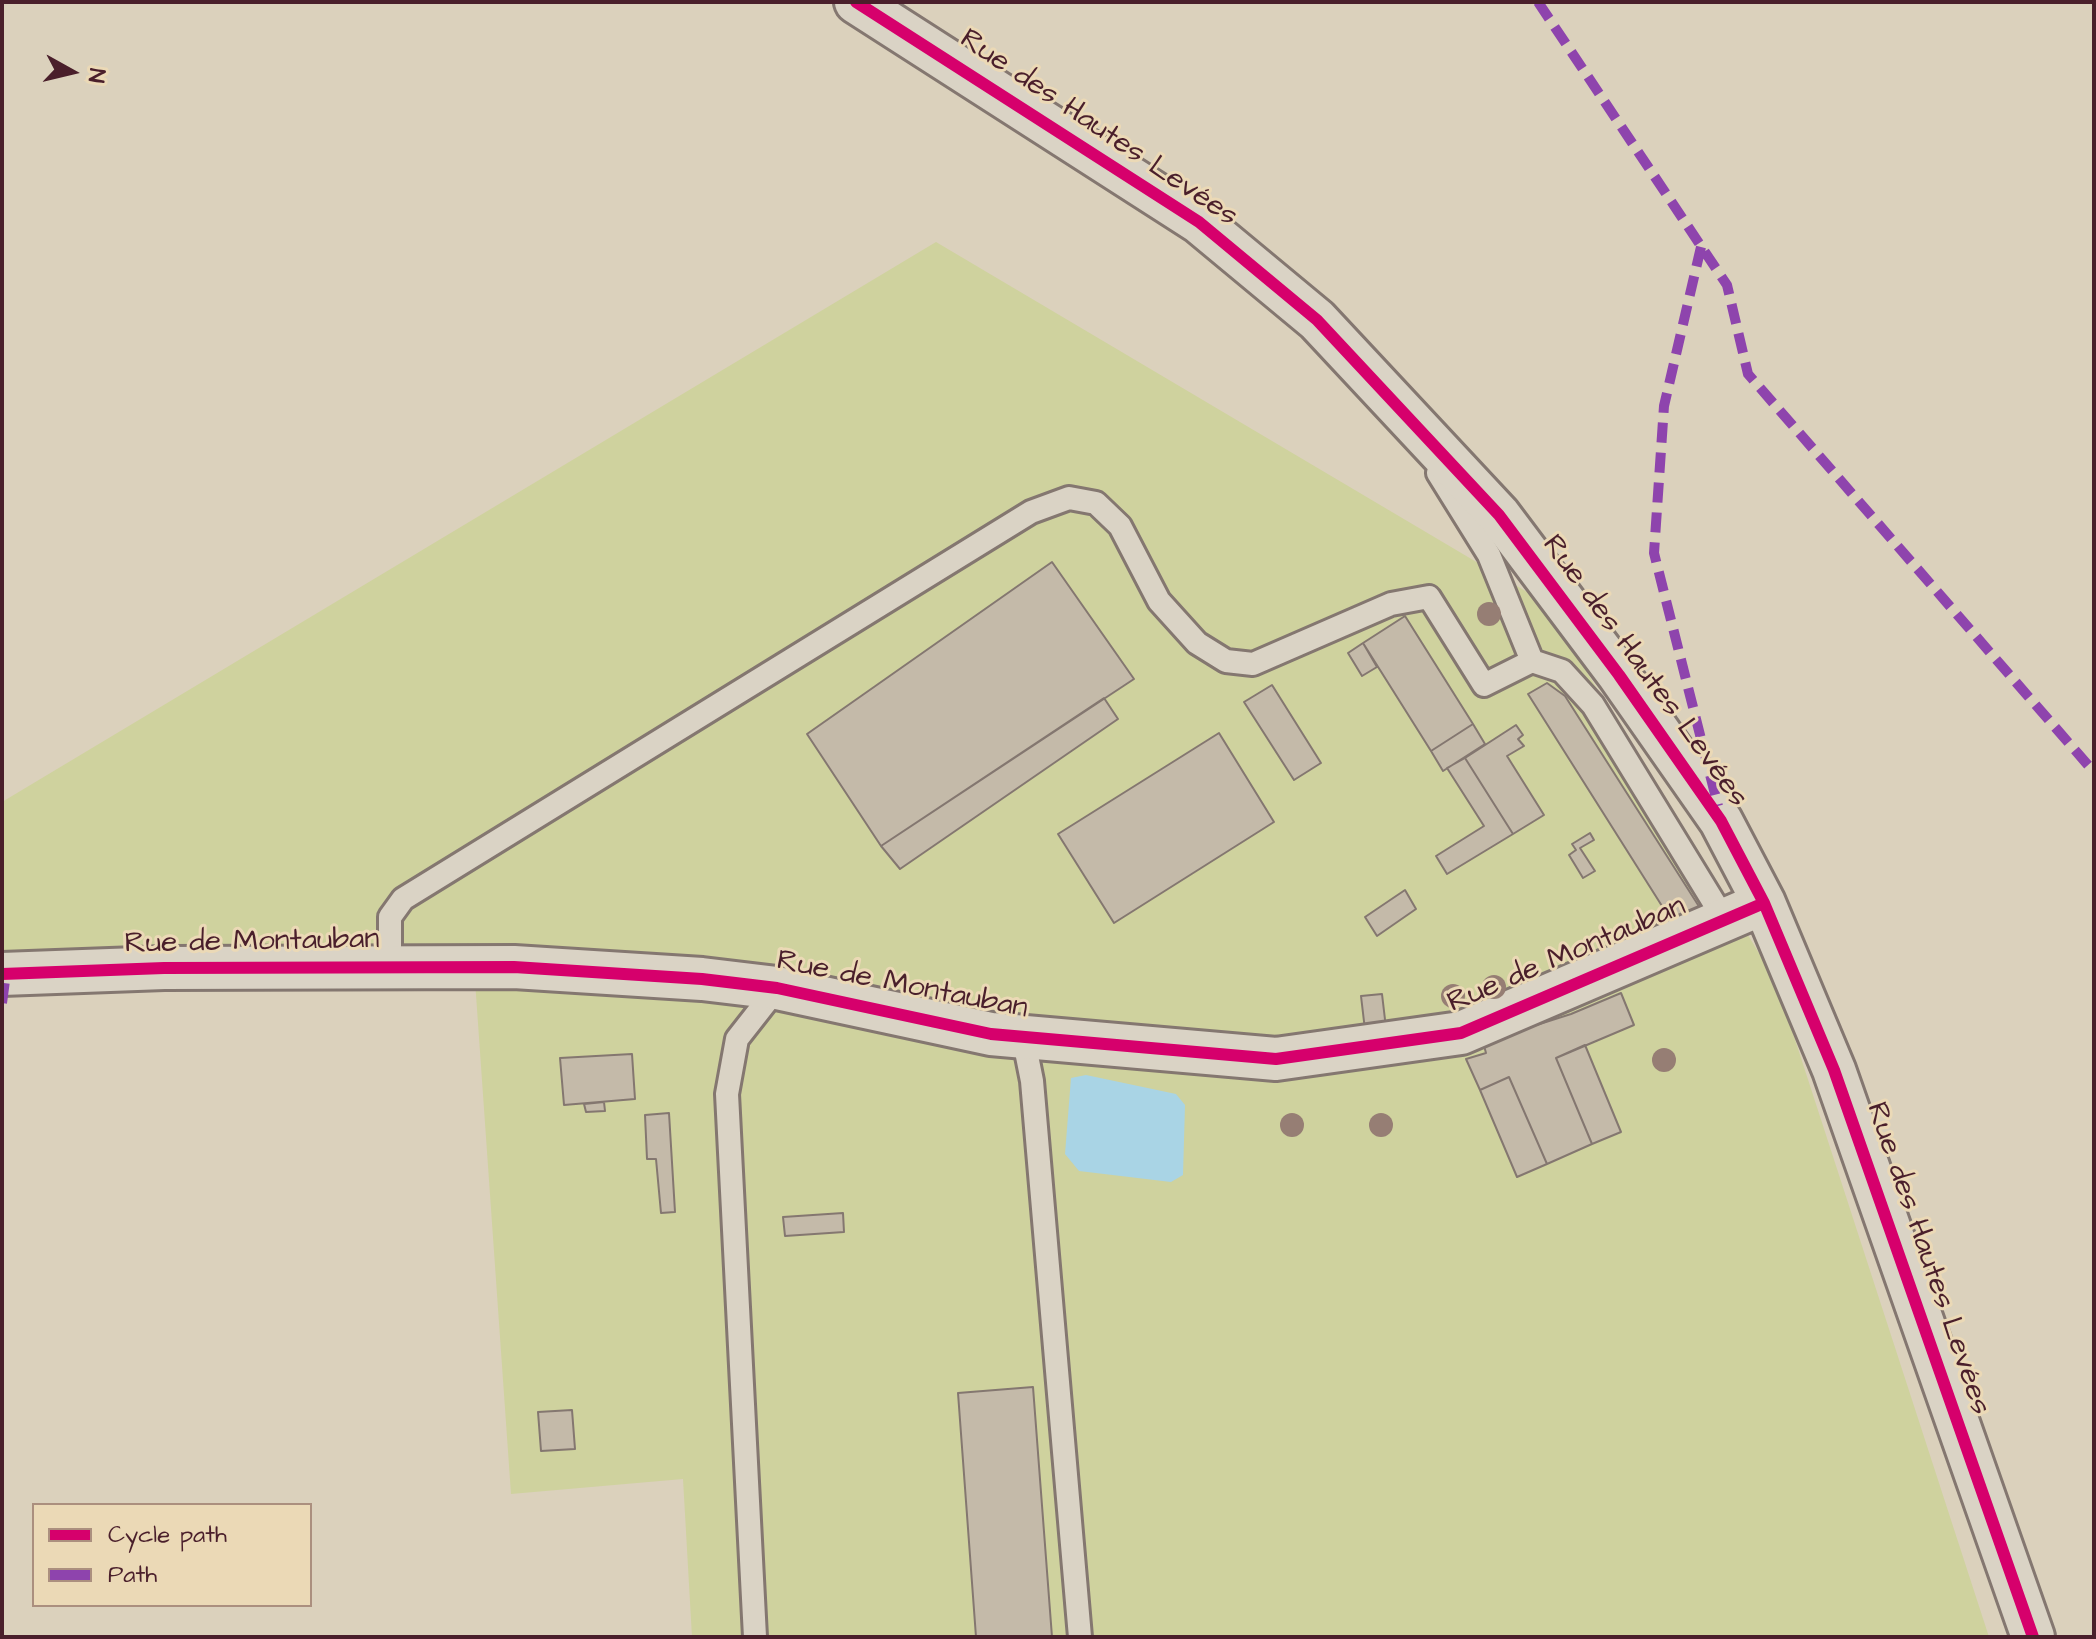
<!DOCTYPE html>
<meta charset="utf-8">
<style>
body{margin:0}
#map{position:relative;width:2096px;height:1639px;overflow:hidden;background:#dbd1bc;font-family:"Architects Daughter",sans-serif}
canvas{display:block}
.frame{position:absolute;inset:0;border:4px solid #4a1f2b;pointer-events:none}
.legend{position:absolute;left:32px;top:1503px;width:280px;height:104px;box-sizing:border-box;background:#ebd9b6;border:2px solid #ab8f7e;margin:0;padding:10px 14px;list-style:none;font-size:24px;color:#4a1f2b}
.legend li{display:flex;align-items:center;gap:16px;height:40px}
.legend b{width:40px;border:2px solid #ab8f7e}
.north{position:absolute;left:32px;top:32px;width:80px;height:80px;-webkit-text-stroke:6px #ebd9b6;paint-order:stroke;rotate:98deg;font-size:22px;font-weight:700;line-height:32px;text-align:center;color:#4a1f2b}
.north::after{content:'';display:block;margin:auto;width:28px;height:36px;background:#4a1f2b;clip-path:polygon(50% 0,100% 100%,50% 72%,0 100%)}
</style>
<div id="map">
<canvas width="2096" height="1639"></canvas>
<div class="frame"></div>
<ul class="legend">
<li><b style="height:10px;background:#d6006c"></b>Cycle path</li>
<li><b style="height:10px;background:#8e44ad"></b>Path</li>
</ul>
<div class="north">N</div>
</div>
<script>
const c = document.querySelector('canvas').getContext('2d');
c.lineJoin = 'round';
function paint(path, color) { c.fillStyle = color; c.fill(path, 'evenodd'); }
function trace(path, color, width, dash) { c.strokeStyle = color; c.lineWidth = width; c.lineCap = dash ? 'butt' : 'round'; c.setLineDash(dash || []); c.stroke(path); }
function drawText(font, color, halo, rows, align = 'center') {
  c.font = font + ' "Architects Daughter",sans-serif'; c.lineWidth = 6; c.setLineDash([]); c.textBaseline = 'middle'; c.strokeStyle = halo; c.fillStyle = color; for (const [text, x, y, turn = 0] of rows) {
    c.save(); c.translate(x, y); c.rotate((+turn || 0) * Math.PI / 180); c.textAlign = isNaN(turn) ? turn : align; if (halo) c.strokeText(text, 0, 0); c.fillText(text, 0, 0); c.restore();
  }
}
const green = new Path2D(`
 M936,242L1544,602L1776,981L1989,1637H692L683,1479L511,1494L473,952L2,962V802Z`);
const water = new Path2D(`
 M1086,1075L1176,1094L1185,1105L1183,1175L1171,1182L1079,1171L1065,1154L1071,1078Z`);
const building = new Path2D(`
 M1052,562L1134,679L881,846L807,734Z
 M1405,616L1473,724L1431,751L1363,643Z
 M1363,643L1377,667L1362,676L1348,653Z
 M1547,683L1565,696L1700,908L1674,925L1528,694Z
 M1272,685L1321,763L1294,780L1244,702Z
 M1104,698L1118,719L900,869L881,846Z
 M1473,724L1485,744L1443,771L1431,751Z
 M1516,725L1523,735L1518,739L1524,746L1507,756L1544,815L1513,834L1465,758Z
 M1219,733L1274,822L1114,923L1058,834Z
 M1465,758L1513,834L1447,874L1436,856L1484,826L1447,768Z
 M1590,833L1594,840L1580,848L1595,871L1583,878L1569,855L1576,850L1572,844Z
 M1405,890L1416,909L1377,936L1365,917Z
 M1621,993L1634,1025L1556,1058L1592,1144L1547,1164L1509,1077L1480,1090L1466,1059L1486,1053L1483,1042L1571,1014Z
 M1382,994L1386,1028L1365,1030L1361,996Z
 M1585,1045L1621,1132L1592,1144L1556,1058Z
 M632,1054L635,1099L564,1105L560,1058Z
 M1509,1077L1547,1164L1517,1177L1480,1090Z
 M604,1102L605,1111L586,1112L584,1104Z
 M669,1113L675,1212L661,1213L656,1159H647L645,1115Z
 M843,1213L844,1232L785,1236L783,1217Z
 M1033,1387L1052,1637H976L958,1393Z
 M572,1410L575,1449L541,1451L538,1412Z`);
const lane = new Path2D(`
 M1438,473L1489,555L1532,661L1562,671L1593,705L1724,919
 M390,967V917L403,899L1031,512L1069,498L1096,503L1120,526L1159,601L1197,643L1226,661L1253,664L1391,604L1429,597L1484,685L1532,661
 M1023,1036L1032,1081L1080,1637
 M755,1637L727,1094L737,1039L777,988`);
const street = new Path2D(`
 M856,2L1199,222L1317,320L1499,515L1619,675L1721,821L1764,903L1834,1070L2033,1637
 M2,974L164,968L514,967L702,979L777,988L991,1034L1276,1059L1461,1033L1764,903`);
const quiet = new Path2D(`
 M1538,2L1727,285L1748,374L2094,772
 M1701,247L1664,406L1654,553L1718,806
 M2,1003L6,973`);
const cycleway = new Path2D(`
 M856,2L1199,222L1317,320L1499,515L1619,675L1721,821L1764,903L1834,1070L2033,1637
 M2,974L164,968L514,967L702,979L777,988L991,1034L1276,1059L1461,1033L1764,903`);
const trees = [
 [1489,614],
 [1494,987],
 [1453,996],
 [1664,1060],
 [1292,1125],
 [1381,1125]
];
const streetNames = [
 ["Rue des Hautes Levées",1098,129,34],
 ["Rue des Hautes Levées",1644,672,54],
 ["Rue de Montauban",252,943,-1],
 ["Rue de Montauban",1567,956,-23],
 ["Rue de Montauban",902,986,11],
 ["Rue des Hautes Levées",1927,1259,71]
];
paint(green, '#cfd29e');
paint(water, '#a9d4e5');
paint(building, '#c4baa9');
trace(building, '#847770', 2);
trace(lane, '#847770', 28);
trace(street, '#847770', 48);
trace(lane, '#dad3c5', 22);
trace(street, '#dad3c5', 42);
trace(quiet, '#8e44ad', 10, [20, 10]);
trace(cycleway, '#d6006c', 12);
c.fillStyle = '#967e74';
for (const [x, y] of trees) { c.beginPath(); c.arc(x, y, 12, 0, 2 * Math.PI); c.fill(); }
drawText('30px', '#4a1f2b', '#ebd9b6', streetNames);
</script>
